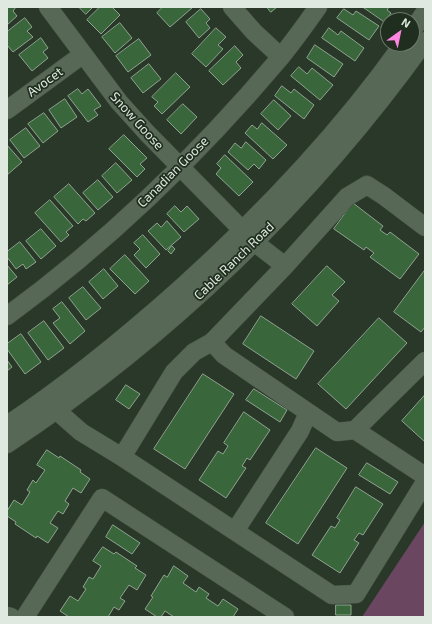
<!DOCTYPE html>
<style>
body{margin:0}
#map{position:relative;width:432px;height:624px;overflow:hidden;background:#293828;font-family:"Exo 2",sans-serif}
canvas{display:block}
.frame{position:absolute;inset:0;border:8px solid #dfe9df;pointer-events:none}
.north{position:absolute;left:380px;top:12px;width:40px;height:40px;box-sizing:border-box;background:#1f2e1f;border:1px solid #6c796c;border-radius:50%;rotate:33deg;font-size:11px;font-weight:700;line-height:16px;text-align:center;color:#dfe9df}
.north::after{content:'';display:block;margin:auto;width:14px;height:18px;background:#fe86e0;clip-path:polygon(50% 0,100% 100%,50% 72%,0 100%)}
</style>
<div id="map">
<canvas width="432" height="624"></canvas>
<div class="frame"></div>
<div class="north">N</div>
</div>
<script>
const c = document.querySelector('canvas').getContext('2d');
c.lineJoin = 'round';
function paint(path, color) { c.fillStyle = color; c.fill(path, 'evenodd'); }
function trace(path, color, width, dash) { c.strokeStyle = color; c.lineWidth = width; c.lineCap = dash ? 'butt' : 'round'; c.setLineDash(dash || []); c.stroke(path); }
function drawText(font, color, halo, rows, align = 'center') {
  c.font = font + ' "Exo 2",sans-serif'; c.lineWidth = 3.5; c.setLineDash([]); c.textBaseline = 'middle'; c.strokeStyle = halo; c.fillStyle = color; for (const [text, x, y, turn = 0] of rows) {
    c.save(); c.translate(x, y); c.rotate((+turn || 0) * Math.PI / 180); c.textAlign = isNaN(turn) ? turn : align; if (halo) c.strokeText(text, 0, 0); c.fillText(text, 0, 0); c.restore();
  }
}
const green = new Path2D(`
 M425,522V617H362Z`);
const building = new Path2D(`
 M7,7H16L13,11L17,16L7,25Z
 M79,7H93L86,14Z
 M100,7H112L120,15L101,34L87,20Z
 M163,7H191L192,8L170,27L157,13Z
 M267,7H277L271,12Z
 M363,7H389L387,10L391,13L385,22Z
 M201,9L210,19L206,23L210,28L199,38L186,22Z
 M344,9L353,15L356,11L379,26L369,40L337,18Z
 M25,18L32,27L27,31L33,37L13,52L7,45V32Z
 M120,23L132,38L115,53L102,37Z
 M216,28L226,37L218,45L223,49L206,67L192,54Z
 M329,28L338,35L341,31L364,48L355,61L322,38Z
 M41,38L48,48L43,52L48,58L32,71L19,55Z
 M139,39L151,55L128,72L116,56Z
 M315,45L343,64L334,77L307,58Z
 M235,46L243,55L236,62L241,68L223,85L209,71Z
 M149,64L161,79L143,93L131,78Z
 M299,67L307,74L312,68L333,85L320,100L291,76Z
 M176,73L190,87L162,114L154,106L158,102L152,97Z
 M282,86L291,93L294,89L314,105L304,119L275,96Z
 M78,89L82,94L88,89L101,106L94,110L98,115L88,122L68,96Z
 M65,99L77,117L61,128L49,110Z
 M274,100L291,116L278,130L261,114Z
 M183,104L197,117L181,134L167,120Z
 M44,113L58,131L43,143L28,124Z
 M262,123L287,145L273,159L245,133L252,125L257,129Z
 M26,128L40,146L24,158L10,140Z
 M124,135L147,158L140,164L145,169L137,177L109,149Z
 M246,142L266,160L259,169L254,164L248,170L228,152L235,143L241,148Z
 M7,145L22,162L7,175Z
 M225,155L253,182L239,196L216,174L221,168L217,164Z
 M116,163L132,180L117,193L102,176Z
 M98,180L113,197L98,210L83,193Z
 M69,184L95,213L86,221L83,219L78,224L54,197Z
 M50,200L73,226L66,232L69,235L61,242L35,213Z
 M353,203L383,226L380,230L387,235L390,232L419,254L400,279L370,257L374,253L366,247L364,250L334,229Z
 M175,206L181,212L187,206L199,219L184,232L167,214Z
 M167,221L181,237L166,250L148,231L157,223L161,227Z
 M41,229L56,246L41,259L26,241Z
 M143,235L160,254L146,268L134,255L140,249L134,243Z
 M20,242L36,262L26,269L23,264L16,269L7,257V252Z
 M172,246L175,249L171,254L168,251Z
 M125,255L149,281L135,294L110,269Z
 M7,265L17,277L7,285Z
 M327,266L345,282L332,295L339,301L317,326L292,304Z
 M104,269L118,286L103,299L89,282Z
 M425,270V327L421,332L394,312Z
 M83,287L101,308L86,320L69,298Z
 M62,302L85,331L70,344L53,323L60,318L53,309Z
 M261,316L314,351L296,379L243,344Z
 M379,318L407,343L346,409L318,384Z
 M44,321L64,348L48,360L28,333Z
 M21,334L41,362L25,374L7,349V344Z
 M7,360L12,367L7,371Z
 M203,374L234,394L185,469L154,449Z
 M126,385L140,394L129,409L116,400Z
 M254,389L287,410L280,422L246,400Z
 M425,395V442L402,421Z
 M244,412L270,430L250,460L247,458L242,466L246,468L226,498L199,480L218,451L223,454L228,446L224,443Z
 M316,448L347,468L298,544L266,523Z
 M47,450L59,458L60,456L81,470L80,472L90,479L81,493L73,488L65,501L69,504L63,514L58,511L50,523L58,528L48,543L37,536L36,538L15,524L16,522L7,516V511L14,500L22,505L30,492L27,490L33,480L36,483L45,470L37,465Z
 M367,463L398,482L390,494L359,475Z
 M356,487L383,504L363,535L359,533L354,540L359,543L340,573L312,555L331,526L335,528L340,520L337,518Z
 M113,525L140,543L132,554L106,537Z
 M103,547L114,554L116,552L137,566L135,568L146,575L137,590L129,585L120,598L125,601L119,610L114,607L108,617H69L60,611L70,596L78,601L86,589L83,587L89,577L93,579L101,566L93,561Z
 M174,566L188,576L183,583L196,592L199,587L209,594L206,598L218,606L223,599L238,609L233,617H174L165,611L161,617H157L145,609L153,597L151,596L164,575L167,577Z
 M336,605H351V615H336Z`);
const minor = new Path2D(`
 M48,7L119,102L147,133L254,242L285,266L347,197L367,185L384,196L425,227
 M232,7L254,32L281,57
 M412,31L425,12
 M7,110L82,55
 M285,266L212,342L194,352L174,372L122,457L332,595L356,594L425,482
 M7,316C108,242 199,154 280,58C293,42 306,24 318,7
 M212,342L224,355L337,432L355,430
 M425,361L355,430L425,476
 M56,410L81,432L122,457
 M7,425C69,384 126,337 181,288C263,214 339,134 403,44
 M7,444C169,337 312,199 425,41
 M235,531L300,431L308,413
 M7,616L11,617
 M25,617L102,498L285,617`);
const streetNames = [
 ["Avocet",45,82,-36],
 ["Snow Goose",137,121,48],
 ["Canadian Goose",173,172,-45],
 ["Cable Ranch Road",234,261,-44]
];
paint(green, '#6b4661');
paint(building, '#39663a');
trace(building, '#90a390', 1);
trace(minor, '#475447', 19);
trace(minor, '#576856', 18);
drawText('13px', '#dfe9df', '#1f2e1f', streetNames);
</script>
